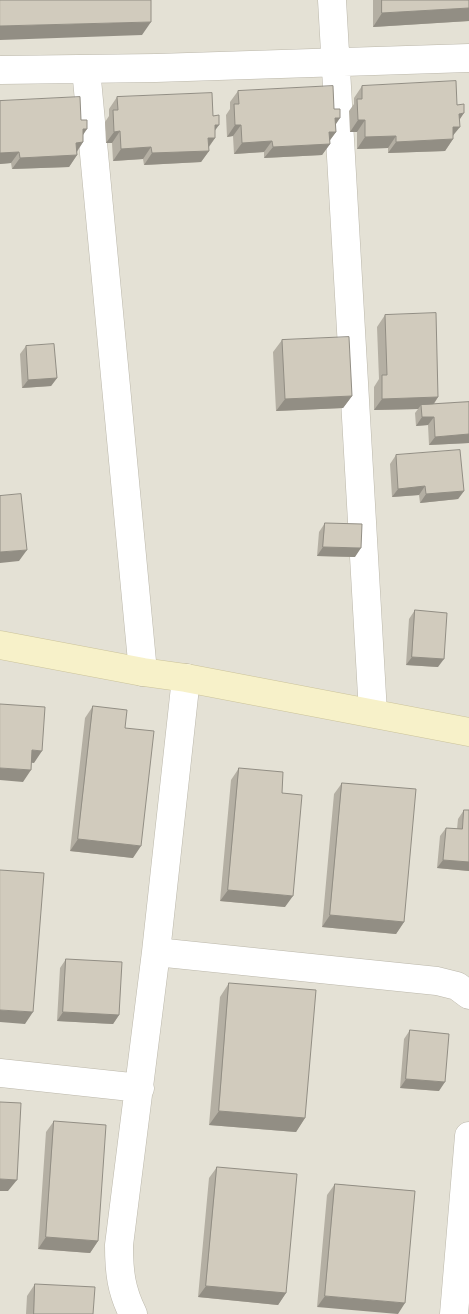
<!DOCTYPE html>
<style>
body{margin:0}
canvas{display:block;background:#f1eee6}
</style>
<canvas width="469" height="1314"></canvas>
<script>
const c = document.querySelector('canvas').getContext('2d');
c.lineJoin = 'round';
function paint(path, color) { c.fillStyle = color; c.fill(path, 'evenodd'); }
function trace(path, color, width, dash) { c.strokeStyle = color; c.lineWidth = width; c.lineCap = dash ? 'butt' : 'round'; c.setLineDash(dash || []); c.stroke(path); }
const residential = new Path2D(`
 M0,0H469V1314H0Z`);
const street = new Path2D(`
 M332,0L373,713
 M86,69L143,672
 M0,70L156,68L469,58
 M156,952L437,981L457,986L469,995
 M0,1073L140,1088
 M133,1314C121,1290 119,1272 119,1245L156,952L186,678
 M454,1314L469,1136`);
const secondary = new Path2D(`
 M0,645L143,672L186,678L469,732`);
const wall = new Path2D(`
 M373,0H469V21L373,27Z
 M362,86L457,105L459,120L453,136V139L445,151L388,153V148L357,149V132H350L349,111L354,104V98Z
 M238,91L334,109L336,132L329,141L330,144L322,155L264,158V152L234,154L233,136L227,137L226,115L230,109V102Z
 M117,97L213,116L215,138L209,147V151L201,162L144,165L143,159L113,161L112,143H106L105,122L109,116V109Z
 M0,101L81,120L83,142L77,152V155L69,167L12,169L11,163L0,164Z
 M385,315L438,397L434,404L469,402V443L429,445L428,425L416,426L415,413L418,409L374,410V387L379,379L377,327Z
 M282,340L352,396L343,408L276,411L273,352Z
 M26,346L57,378L51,386L22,388L20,354Z
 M396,455L464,491L458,499L420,503L419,495L392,497L390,464Z
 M325,523L355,557L317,556L319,532Z
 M415,610L438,667L406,665L409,619Z
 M93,706L125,728L133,858L70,851L85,718Z
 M239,768L285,907L220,901L231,780Z
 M342,783L404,922L396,934L322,927L334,794Z
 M464,810L469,871L437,868L440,836L446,828L457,829L458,819Z
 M66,959L119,1015L113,1024L57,1021L60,968Z
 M229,983L305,1118L296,1132L209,1125L220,997Z
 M410,1030L439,1091L400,1088L404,1039Z
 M54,1121L98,1241L90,1253L38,1249L46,1132Z
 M217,1167L286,1293L278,1305L198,1297L209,1178Z
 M335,1184L415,1191L317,1307L327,1195Z
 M35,1284L93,1314H26L27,1296Z`);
const shadedWall = new Path2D(`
 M469,8V21L373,27L382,13Z
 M151,22L142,35L0,40V26Z
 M464,113L456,125L459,114Z
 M335,118H340L332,130Z
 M358,120H365L357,132H350Z
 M215,125H219L211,136Z
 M235,125H241L233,136L227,137Z
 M453,127H460L451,138Z
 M83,129H87L79,141Z
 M120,131L112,143H106L114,132Z
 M329,132H336L328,143Z
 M396,136L388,148L357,149L365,137Z
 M208,138H215L207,149Z
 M453,139L445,151L388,153L396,142Z
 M272,141L264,152L234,154L242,143Z
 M83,142L75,154L76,143Z
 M330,144L322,155L264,158L273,147Z
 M151,147L143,159L113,161L121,149Z
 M209,151L201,162L144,165L152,153Z
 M19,152L11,163L0,164V153Z
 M77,155L69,167L12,169L20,158Z
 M57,378L51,386L22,388L28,380Z
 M352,396L343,408L276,411L285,399Z
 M438,397L430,409L421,405L418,409L374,410L382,399Z
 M422,417H434L428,425L416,426Z
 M469,434V443L429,445L435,437Z
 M425,486L419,495L392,497L398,489Z
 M464,491L458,499L420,503L426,494Z
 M323,547L361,548L355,557L317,556Z
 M27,550L19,561L0,563V552Z
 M412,657L444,659L438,667L406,665Z
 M32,750L42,751L34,763L24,762Z
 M0,768L31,770L23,782L0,780Z
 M78,839L141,846L133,858L70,851Z
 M443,860L469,862V871L437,868Z
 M228,890L293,896L285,907L220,901Z
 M330,915L404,922L396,934L322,927Z
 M0,1010L33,1012L25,1024L0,1022Z
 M63,1012L119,1015L113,1024L57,1021Z
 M406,1079L445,1082L439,1091L400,1088Z
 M219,1111L305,1118L296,1132L209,1125Z
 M0,1179L17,1180L8,1191H0Z
 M46,1237L98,1241L90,1253L38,1249Z
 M206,1286L286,1293L278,1305L198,1297Z
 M325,1296L405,1303L398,1314L317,1307Z`);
const building = new Path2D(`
 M0,0H151V22L0,26Z
 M382,0H469V8L382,13Z
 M456,81L457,105L464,104V113L459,114L460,127H453V139L396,142V136L365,137V120H358L357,99H362V86Z
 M333,86L334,109H340V118H335L336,132H329L330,144L273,147L272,141L242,143L241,125H235L234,104H239L238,91Z
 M212,93L213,116L219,115V125H215V138H208L209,151L152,153L151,147L121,149L120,131L114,132L113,110H118L117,97Z
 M80,97L81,120H87V129H83V142L76,143L77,155L20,158L19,152L0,153V101Z
 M436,313L438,397L382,399V375H387L385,315Z
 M349,337L352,396L285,399L282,340Z
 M54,344L57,378L28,380L26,346Z
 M469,402V434L435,437L434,417H422L421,405Z
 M460,450L464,491L426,494L425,486L398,489L396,455Z
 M21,494L27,550L0,552V496Z
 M325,523L362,524L361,548L323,547Z
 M415,610L447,613L444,659L412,657Z
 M0,704L45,707L42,751L32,750L31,770L0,768Z
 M93,706L127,710L125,728L154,731L141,846L78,839Z
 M239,768L283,772L282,793L302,795L293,896L228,890Z
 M342,783L416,789L404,922L330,915Z
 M464,810H469V862L443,860L446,828L462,829Z
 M0,870L44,873L33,1012L0,1010Z
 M66,959L122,962L119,1015L63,1012Z
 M229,983L316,990L305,1118L219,1111Z
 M410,1030L449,1034L445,1082L406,1079Z
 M0,1102L21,1103L17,1180L0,1179Z
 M54,1121L106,1125L98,1241L46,1237Z
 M217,1167L297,1174L286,1293L206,1286Z
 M335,1184L415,1191L405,1303L325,1296Z
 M35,1284L95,1287L93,1314H34Z`);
paint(residential, '#e4e1d5');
trace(street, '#bbb7aa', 29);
trace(secondary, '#cbc39b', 29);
trace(street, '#fff', 28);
trace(secondary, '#f7f1c9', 28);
paint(wall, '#b4afa3');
paint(shadedWall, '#928e84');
paint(building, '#d1cbbd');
trace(building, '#928e84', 1);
</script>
